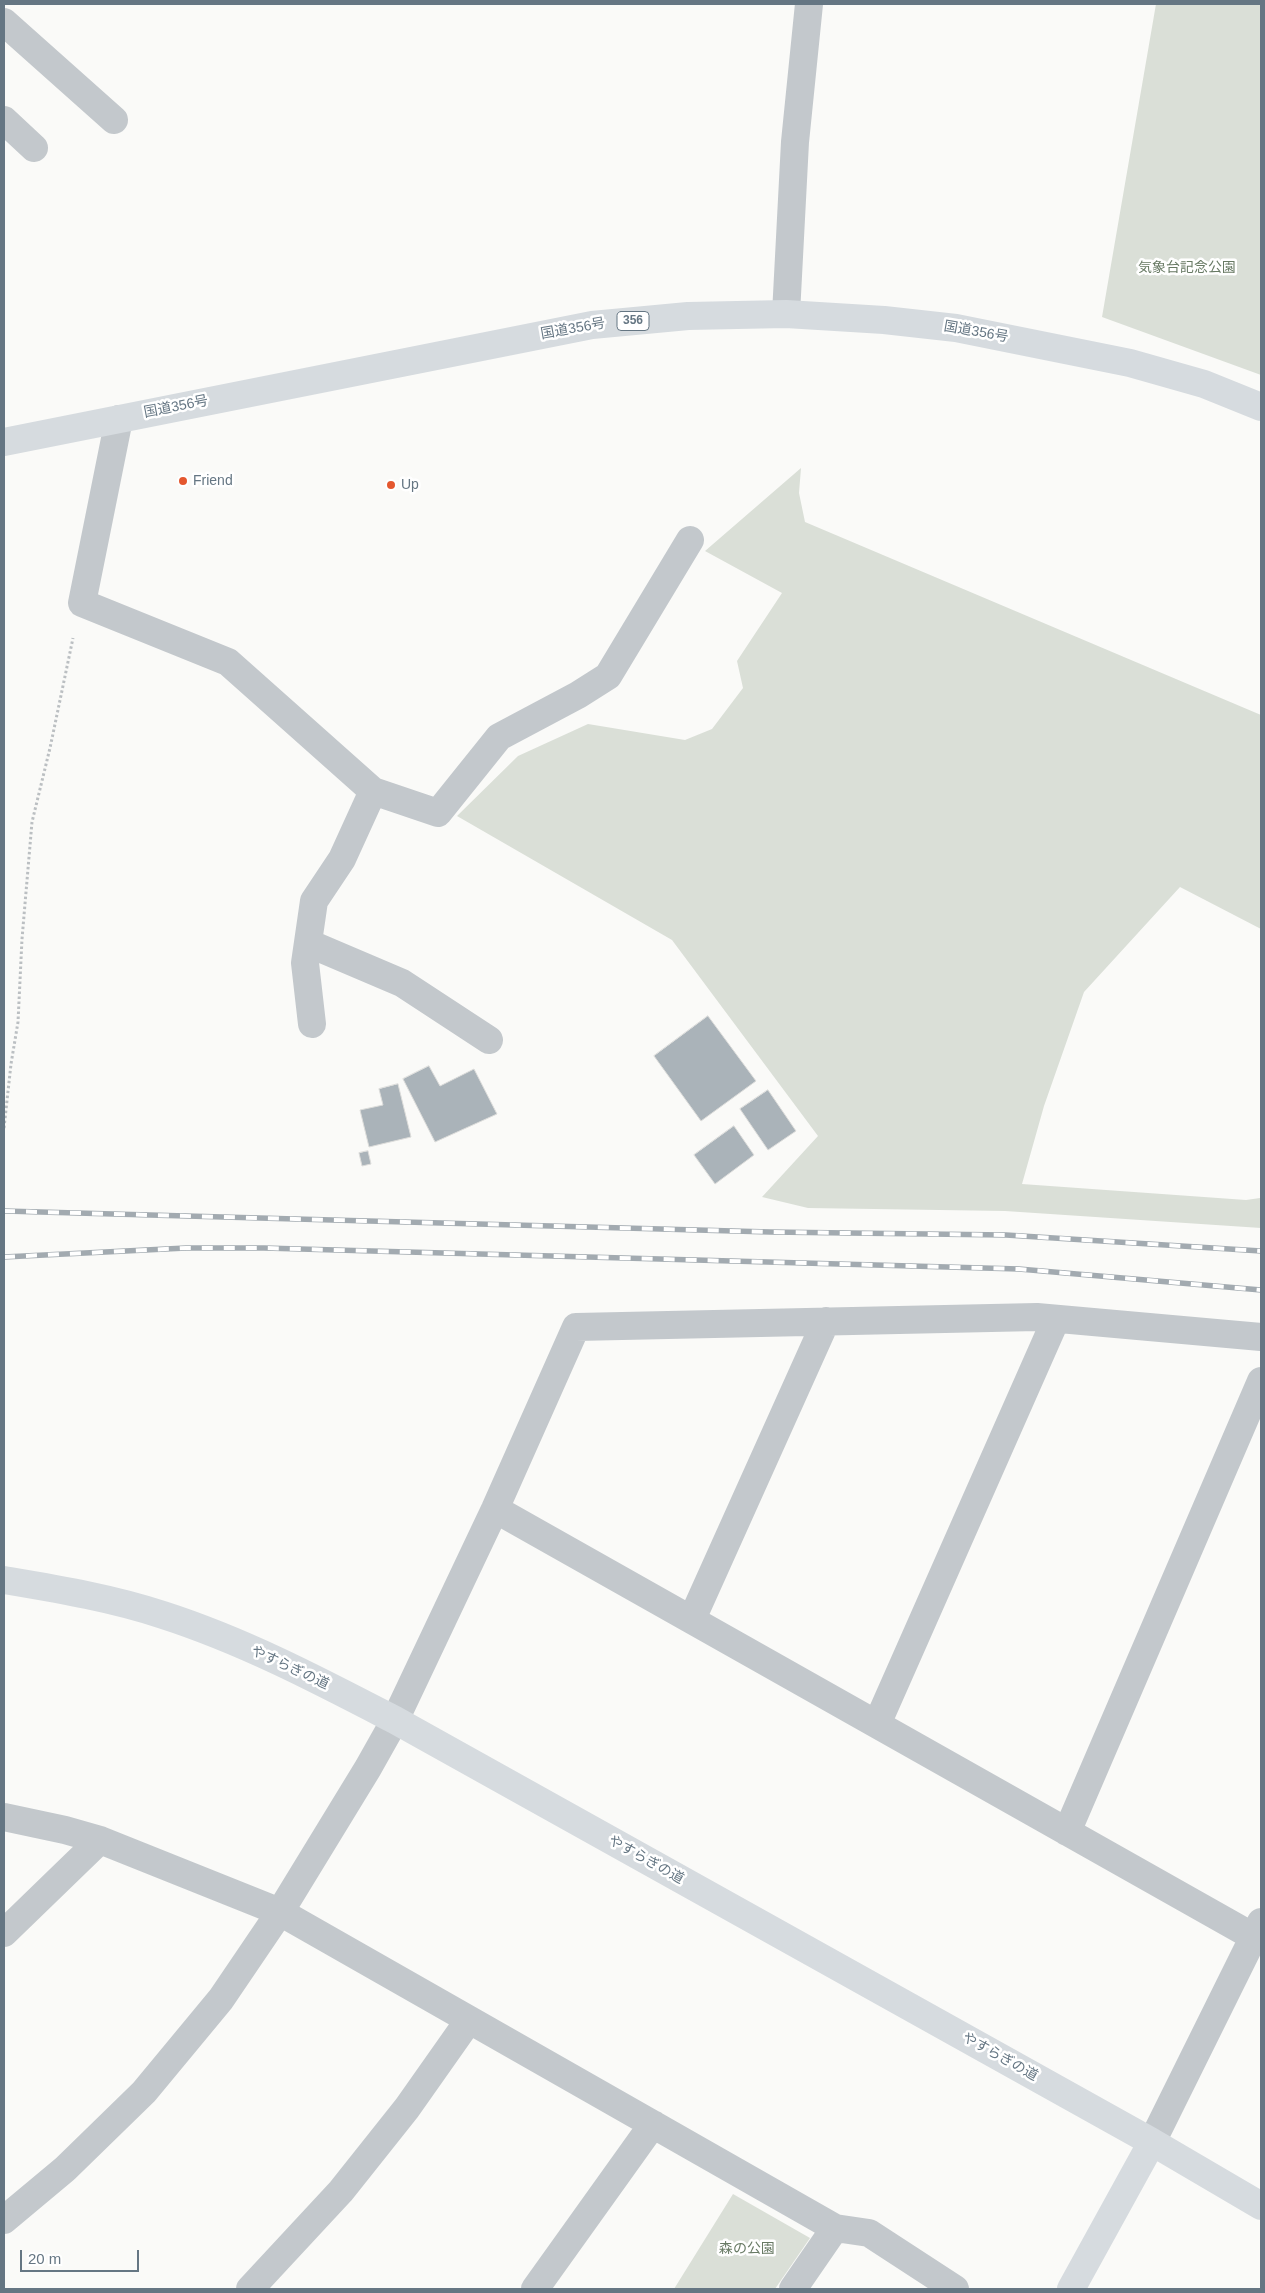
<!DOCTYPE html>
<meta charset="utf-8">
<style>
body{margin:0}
#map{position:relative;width:1265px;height:2293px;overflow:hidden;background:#fafaf8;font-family:Helvetica,sans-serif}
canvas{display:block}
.frame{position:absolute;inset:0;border:5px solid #657683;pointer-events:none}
.scale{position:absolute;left:20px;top:2250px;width:119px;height:22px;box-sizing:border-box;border:2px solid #657683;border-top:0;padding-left:6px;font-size:15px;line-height:18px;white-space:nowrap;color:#657683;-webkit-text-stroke:4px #fff;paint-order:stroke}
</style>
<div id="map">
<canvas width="1265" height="2293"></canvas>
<div class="frame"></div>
<div class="scale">20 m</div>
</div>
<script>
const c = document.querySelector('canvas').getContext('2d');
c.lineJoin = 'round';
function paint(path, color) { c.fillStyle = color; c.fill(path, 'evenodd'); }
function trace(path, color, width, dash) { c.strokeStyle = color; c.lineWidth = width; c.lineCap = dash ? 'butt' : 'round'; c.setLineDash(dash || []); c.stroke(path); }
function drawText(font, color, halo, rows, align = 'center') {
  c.font = font + ' Helvetica,"Noto Sans JP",sans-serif'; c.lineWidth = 5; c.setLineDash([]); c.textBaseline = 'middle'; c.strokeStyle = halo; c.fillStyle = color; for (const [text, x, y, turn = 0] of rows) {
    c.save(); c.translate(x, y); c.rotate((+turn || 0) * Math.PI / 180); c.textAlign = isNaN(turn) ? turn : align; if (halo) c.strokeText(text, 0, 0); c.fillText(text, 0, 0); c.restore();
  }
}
const green = new Path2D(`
 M1156,4H1261V375L1102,317Z
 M801,468L799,493L805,522L1261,715V929L1180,887L1084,992L1044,1106L1022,1184L1246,1200L1260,1198L1261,1196V1228L1005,1211L808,1208L762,1197L818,1136L672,940L457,816L518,756L588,724L685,740L712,729L743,688L737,661L782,593L705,551Z
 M733,2194L810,2238L775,2289H674Z`);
const building = new Path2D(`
 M708,1016L756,1081L701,1121L654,1056Z
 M429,1066L440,1086L474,1069L497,1114L435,1142L403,1079Z
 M398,1084L411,1137L369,1147L360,1110L383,1105L379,1089Z
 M768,1090L796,1131L768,1150L740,1109Z
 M734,1126L754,1155L715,1184L694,1155Z
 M368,1151L371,1164L362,1166L359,1153Z`);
const path = new Path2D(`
 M4,1128L11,1064L18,1022L22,939L32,822L50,748L73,638`);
const street = new Path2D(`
 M4,22L114,120
 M4,120L34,148
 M786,314L795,142L809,4
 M119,419L82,603L228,662L373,791L438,813L499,737L578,695L608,676L690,540
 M308,943L402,983L489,1040
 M312,1024L305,963L314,901L342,859L373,791
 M495,1509L1261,1941
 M692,1619L826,1321
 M877,1724L1056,1319
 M4,1817L65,1830L100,1840L280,1912L835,2228L869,2233L955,2289
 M1067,1832L1261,1381
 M4,1933L100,1840
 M1152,2142L1261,1922
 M4,2220L65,2169L144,2092L221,1999L280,1912L368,1768L395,1720L495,1509L576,1327L1037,1317L1261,1337
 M250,2289L341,2191L407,2108L469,2020
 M535,2289L653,2124
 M793,2289L835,2228`);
const secondary = new Path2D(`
 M4,1580C57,1589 112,1598 163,1615C244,1641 320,1681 395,1720L1152,2142L1261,2206
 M1071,2289L1152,2142`);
const highway = new Path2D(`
 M4,442L592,325L688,316L786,314L884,320L956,328L1130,363L1204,384L1261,407`);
const rail = new Path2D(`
 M4,1211L770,1232L1006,1235L1261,1251
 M4,1257L186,1248H264L1019,1269L1261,1290`);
const markers = [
 [183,481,5,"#e4572e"],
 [391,485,5,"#e4572e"]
];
const shields = [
 [633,321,32]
];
const shieldNames = [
 ["356",633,321]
];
const parkNames = [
 ["気象台記念公園",1187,268],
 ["森の公園",747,2249]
];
const streetNames = [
 ["国道356号",573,329,-10],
 ["国道356号",976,332,10],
 ["国道356号",176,407,-11],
 ["やすらぎの道",290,1668,25],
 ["やすらぎの道",646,1860,29],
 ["やすらぎの道",1000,2057,29]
];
const poiNames = [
 ["Friend",193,481],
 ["Up",401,485]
];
paint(green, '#dadfd7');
paint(building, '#aab3b9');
trace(building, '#dcdcda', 1);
trace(path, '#bbbfc2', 3, [2.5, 2.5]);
trace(street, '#c3c8cc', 28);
trace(secondary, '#d6dbdf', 28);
trace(highway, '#d6dbdf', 28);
trace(rail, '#a2aab0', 5.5);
trace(rail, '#fff', 4, [11]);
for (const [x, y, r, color] of markers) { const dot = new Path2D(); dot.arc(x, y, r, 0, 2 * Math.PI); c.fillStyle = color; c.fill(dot); trace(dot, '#fff', 2); }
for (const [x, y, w] of shields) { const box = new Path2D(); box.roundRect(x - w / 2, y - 9.5, w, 19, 4); c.fillStyle = '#fff'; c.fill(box); trace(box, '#657683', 1); }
drawText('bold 12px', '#657683', null, shieldNames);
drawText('14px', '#687a64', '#fff', parkNames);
drawText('14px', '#657683', '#fff', streetNames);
drawText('14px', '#657683', '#fff', poiNames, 'left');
</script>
